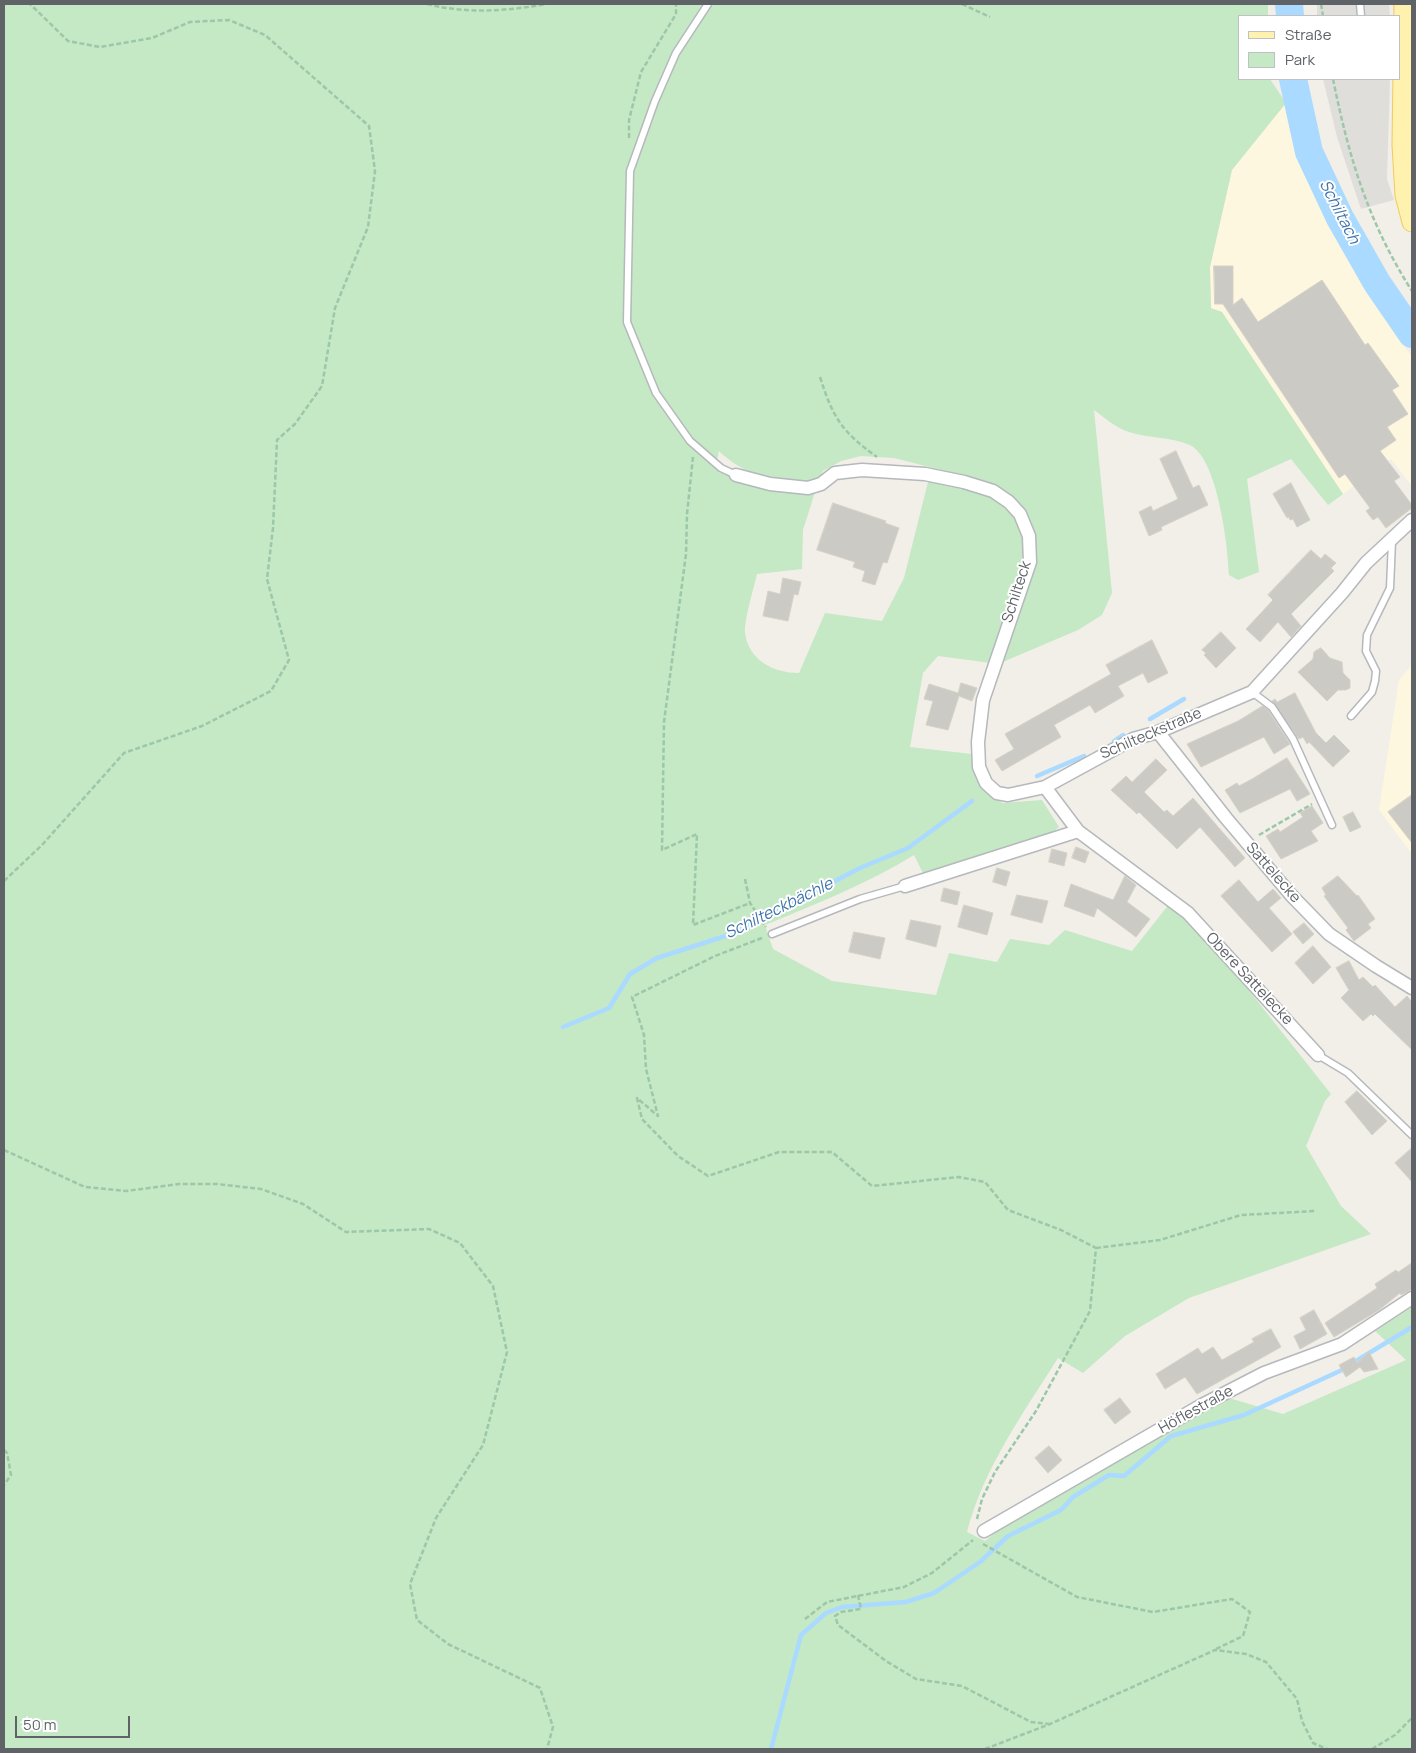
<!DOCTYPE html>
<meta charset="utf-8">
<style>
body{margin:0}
#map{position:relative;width:1416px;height:1753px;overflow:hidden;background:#f1efe8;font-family:Manrope,sans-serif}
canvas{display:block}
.frame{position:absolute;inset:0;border:5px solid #5f6368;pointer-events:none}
.legend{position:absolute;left:1238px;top:15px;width:162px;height:65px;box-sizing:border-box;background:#fff;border:1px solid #bfc1c3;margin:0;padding:6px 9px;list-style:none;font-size:15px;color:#5f6368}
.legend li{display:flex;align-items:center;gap:10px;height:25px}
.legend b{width:25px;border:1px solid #bfc1c3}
.scale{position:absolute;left:15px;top:1716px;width:115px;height:22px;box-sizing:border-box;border:2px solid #5f6368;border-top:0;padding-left:6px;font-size:15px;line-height:18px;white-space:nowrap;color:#5f6368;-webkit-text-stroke:4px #fff;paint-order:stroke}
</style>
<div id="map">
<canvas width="1416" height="1753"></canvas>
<div class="frame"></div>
<ul class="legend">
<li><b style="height:6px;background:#fff2af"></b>Straße</li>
<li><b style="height:14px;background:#c5e8c5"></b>Park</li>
</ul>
<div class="scale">50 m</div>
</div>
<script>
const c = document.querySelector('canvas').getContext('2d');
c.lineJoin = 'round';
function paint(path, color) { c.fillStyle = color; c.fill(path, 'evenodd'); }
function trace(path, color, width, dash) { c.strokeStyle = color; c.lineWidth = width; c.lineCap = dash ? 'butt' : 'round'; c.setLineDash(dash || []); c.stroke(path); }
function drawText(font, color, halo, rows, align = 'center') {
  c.font = font + ' Manrope,sans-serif'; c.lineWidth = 4; c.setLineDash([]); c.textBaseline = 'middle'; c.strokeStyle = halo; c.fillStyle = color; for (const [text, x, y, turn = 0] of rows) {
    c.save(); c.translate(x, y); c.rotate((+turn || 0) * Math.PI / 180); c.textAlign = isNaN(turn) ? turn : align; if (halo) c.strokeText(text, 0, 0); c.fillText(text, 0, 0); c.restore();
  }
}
const commercial = new Path2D(`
 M1286,103L1299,153L1311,184L1322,188L1382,314L1412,357V486L1391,459L1343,494L1222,312L1211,309L1210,267L1232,170Z
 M1412,665V854L1379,810L1399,680Z`);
const industrial = new Path2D(`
 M1317,4H1389L1390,16H1317Z
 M1323,79H1390L1387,179L1394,200L1361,209L1337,137Z`);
const green = new Path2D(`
 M4,4H1268V16H1240V79H1270L1286,103L1232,170L1210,267L1211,308L1222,312L1343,494L1328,505L1291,459L1247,479L1259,572L1238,580L1229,575C1228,547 1218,459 1190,445C1170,436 1147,439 1126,431C1115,427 1104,417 1094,410L1112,593L1102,615L1078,630L998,664L1034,551L1010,499L981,480L894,458L861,456L841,461L823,471L819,481C783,485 745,477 719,451L715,469L739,480L815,492L803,530L802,569L757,574C754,587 744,621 745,632C748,660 773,673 799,673L825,613L882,621L904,578L929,478C951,483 980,486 998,500C1009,509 1023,527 1025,541C1029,571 1001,633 991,663L938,656L923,673L910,747L972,754C977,779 984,786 1002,803L1042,800L1059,827L1046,838L924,875L914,855C867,884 816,904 765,925L773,949L832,981L936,995L949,953L997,962L1010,939L1049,945L1065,930L1132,951L1170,903L1247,988L1331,1094L1325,1101L1306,1146L1341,1206L1371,1234L1189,1298L1125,1336L1083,1373L1058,1358C1024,1412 983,1469 967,1532L985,1541L1006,1524L1229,1398L1283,1414L1406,1360L1375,1331L1412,1307V1749H4Z`);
const stream = new Path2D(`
 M1150,719L1184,699
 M1114,741L1123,735
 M1037,776L1084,756
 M563,1027L609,1008L630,974L657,958L735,933L860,868L908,848L972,801
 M1356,1361L1412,1327
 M771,1749L801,1635L826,1613L842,1607L906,1602L934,1593L980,1562L1008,1536L1061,1510L1073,1497L1109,1475L1124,1476L1171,1436L1244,1415L1342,1370`);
const river = new Path2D(`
 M1289,4L1290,16
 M1293,79L1309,152L1340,218L1377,283L1412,334`);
const building = new Path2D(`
 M1214,266H1233V305L1242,298L1258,322L1322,280L1365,345L1368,343L1399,386L1392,390L1408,414L1387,427L1396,440L1380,451L1400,477L1394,481L1412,505V508L1386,528L1378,517L1373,520L1366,511L1370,508L1345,474L1339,478L1223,304H1215Z
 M1176,451L1193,488L1199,485L1208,505L1161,527L1162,530L1149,536L1139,512L1151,506L1153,511L1178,499L1160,459Z
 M1291,483L1310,520L1297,527L1293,519L1290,520L1289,517L1287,518L1273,494Z
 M833,503L886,521L885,523L899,528L887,563L883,562L875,585L862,581L865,571L853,567L855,562L817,550Z
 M1311,550L1321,559L1325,554L1336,563L1331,568L1334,571L1291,614L1301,626L1291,637L1278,622L1260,642L1246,629L1273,600L1268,595Z
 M783,578L801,582L798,595L794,594L788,621L763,616L768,591L780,594Z
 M1221,632L1236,648L1216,668L1204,655L1206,653L1202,650Z
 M1152,640L1168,673L1148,683L1143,673L1118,686L1124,696L1095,713L1090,705L1054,725L1061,737L1002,771L995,760L1014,749L1005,734L1111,674L1106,665Z
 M1321,648L1330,658L1342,662L1343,673L1350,680V688L1346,690H1338L1327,701L1298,672L1313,659L1314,652Z
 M961,683L977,688L972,701L959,696L948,730L926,725L933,701L924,699L929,684L958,693Z
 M1295,693L1316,733L1326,743L1334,735L1350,751L1333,767L1309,742L1307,744L1303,737L1299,739L1272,701L1275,699L1277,702Z
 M1263,706L1268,710L1290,744L1274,754L1264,737L1201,767L1187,744L1238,721Z
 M1287,758L1310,794L1297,801L1290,789L1240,813L1225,790L1237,783L1239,786L1252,779Z
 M1156,759L1167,770L1144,792L1164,812L1167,810L1173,816L1193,798L1245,858L1235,867L1200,827L1177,849L1139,812L1137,814L1111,790L1126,776L1132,782Z
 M1412,795V843L1388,812Z
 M1312,806L1323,823L1311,831L1318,841L1281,859L1266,836L1278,829L1280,832L1303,817L1300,813Z
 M1353,812L1361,827L1350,832L1343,817Z
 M1076,847L1089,852L1085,863L1072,858Z
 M1052,849L1067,853L1064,866L1049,862Z
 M997,868L1010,872L1006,886L993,882Z
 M1125,876L1136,885L1127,902L1150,919L1136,937L1097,908L1094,917L1064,906L1071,884L1113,900Z
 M1338,876L1357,896L1358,895L1375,919L1368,924L1371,928L1354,941L1346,930L1348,928L1324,896L1326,895L1322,888Z
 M1239,880L1258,902L1273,889L1281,898L1269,908L1292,934L1272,952L1221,896Z
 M944,888L960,892L957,905L941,901Z
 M1017,895L1048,901L1042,923L1011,915Z
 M964,905L993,913L987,935L958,927Z
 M911,920L941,926L936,947L906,939Z
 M1304,923L1314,934L1303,944L1293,932Z
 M854,932L885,938L880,959L849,952Z
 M1313,946L1331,967L1313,984L1295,963Z
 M1349,961L1359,980L1363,977L1373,987L1375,985L1395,1007L1407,996L1412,1002V1050L1375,1014L1373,1016L1371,1014L1363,1021L1341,998L1349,990L1336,968Z
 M1357,1091L1387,1121L1372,1135L1345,1102Z
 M1412,1148V1182L1395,1163Z
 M1412,1263V1289L1401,1295L1400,1293L1379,1310L1334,1337L1325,1323L1377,1288L1375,1284L1396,1270L1398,1272Z
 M1314,1310L1327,1334L1300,1349L1294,1336L1306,1330L1300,1318Z
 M1271,1329L1281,1347L1197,1394L1185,1377L1165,1389L1156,1374L1198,1348L1202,1354L1213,1347L1222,1360L1254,1342L1252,1339Z
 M1369,1352L1378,1369L1364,1372L1360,1367L1346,1377L1339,1365L1354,1357L1357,1363Z
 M1120,1398L1131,1412L1115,1424L1104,1410Z
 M1049,1446L1062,1460L1048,1473L1035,1458Z`);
const path = new Path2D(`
 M427,4C466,14 507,11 547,4
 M962,4L990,17
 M1321,4L1323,16
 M1333,79C1349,158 1368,222 1412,291
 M629,138V120L641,72L676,14V4
 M820,377C833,418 842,432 877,457
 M693,457L687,514L686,554L664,722L662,850L697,834L693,925L750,903
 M1259,835L1312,804
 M745,879L750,903L766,927
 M4,881L42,845L124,753L202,726L271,691L289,660L267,579L273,528L277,440L295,424L322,386L335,308L368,227L375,171L369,126L265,35L229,20L190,22L152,38L100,47L68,41L30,4
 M762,938L715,956L632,997L644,1035L646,1069L658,1116L637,1098L642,1119L678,1156L708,1176L779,1152H832L872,1186L959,1177L985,1182L1008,1210L1061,1230L1096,1248L1090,1311L1036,1411L995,1472L982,1499L977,1519
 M4,1150L85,1187L126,1191L179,1184H217L261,1189L303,1204L346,1232L429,1229L460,1243L493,1286L507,1352L483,1445L436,1518L410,1584L417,1620L448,1644L540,1688L553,1727L547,1749
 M1096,1248L1160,1240L1241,1215L1315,1211
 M4,1450L7,1453L11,1475L4,1485
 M983,1544L1077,1597L1153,1612L1232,1599L1250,1612L1243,1636L1216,1649
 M858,1595L861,1609L841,1612L835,1616L838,1625L886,1661L916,1679L962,1686L1031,1722L1049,1724
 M805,1619L827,1602L904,1587L932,1573L973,1540
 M985,1749L1050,1724L1215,1650L1246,1654L1266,1662L1297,1699L1302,1721L1313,1743L1327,1749
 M1372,1749L1395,1735L1412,1718`);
const lane = new Path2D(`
 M708,4L676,53L655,101L630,171L627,322L656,393L690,441L721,468L736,475
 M1360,4L1361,16
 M1252,692L1272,707L1293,739L1332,825
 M1351,716L1372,692L1375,681L1376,671L1366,651L1367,635L1390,588L1392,541
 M772,934L860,899L905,886
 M1318,1055L1348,1073L1412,1135`);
const street = new Path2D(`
 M736,475L770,484L808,488L821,484L835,473L862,470L925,474L964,482L993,491L1009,502L1020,514L1029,536L1030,562L983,700L978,742L979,767L986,783L997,793L1008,795L1045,787L1133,739L1158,732L1252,692L1342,593L1366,563L1412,520
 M1158,732L1226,818L1291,895L1329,934L1376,966L1412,988
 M1045,787L1078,831L1188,913L1318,1055
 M905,886L1078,831
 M984,1531L1202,1405L1264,1373L1342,1344L1412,1298`);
const primary = new Path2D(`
 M1404,4L1402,145L1405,195L1412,222`);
const streetNames = [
 ["Schilteck",1017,592,-72],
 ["Schilteckstraße",1151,734,-23],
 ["Sattelecke",1273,873,49],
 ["Obere Sattelecke",1249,979,47],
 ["Höflestraße",1196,1410,-29]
];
const waterNames = [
 ["Schiltach",1339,212,63],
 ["Schilteckbächle",779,909,-26]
];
paint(commercial, '#fef7e0');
paint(industrial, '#e0deda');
paint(green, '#c5e8c5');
trace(stream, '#aadaff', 4.5);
trace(river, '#aadaff', 28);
paint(building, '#cccac5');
trace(building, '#d6d1c6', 1);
trace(lane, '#b5b8bc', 9);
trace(street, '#b5b8bc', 15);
trace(primary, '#f2c960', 21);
trace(path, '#9cc7a9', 2.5, [5, 2.5]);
trace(lane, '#fff', 6);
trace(street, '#fff', 12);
trace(primary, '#fff2af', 19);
drawText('15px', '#5f6368', '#fff', streetNames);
drawText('italic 16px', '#4174aa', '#fff', waterNames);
</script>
